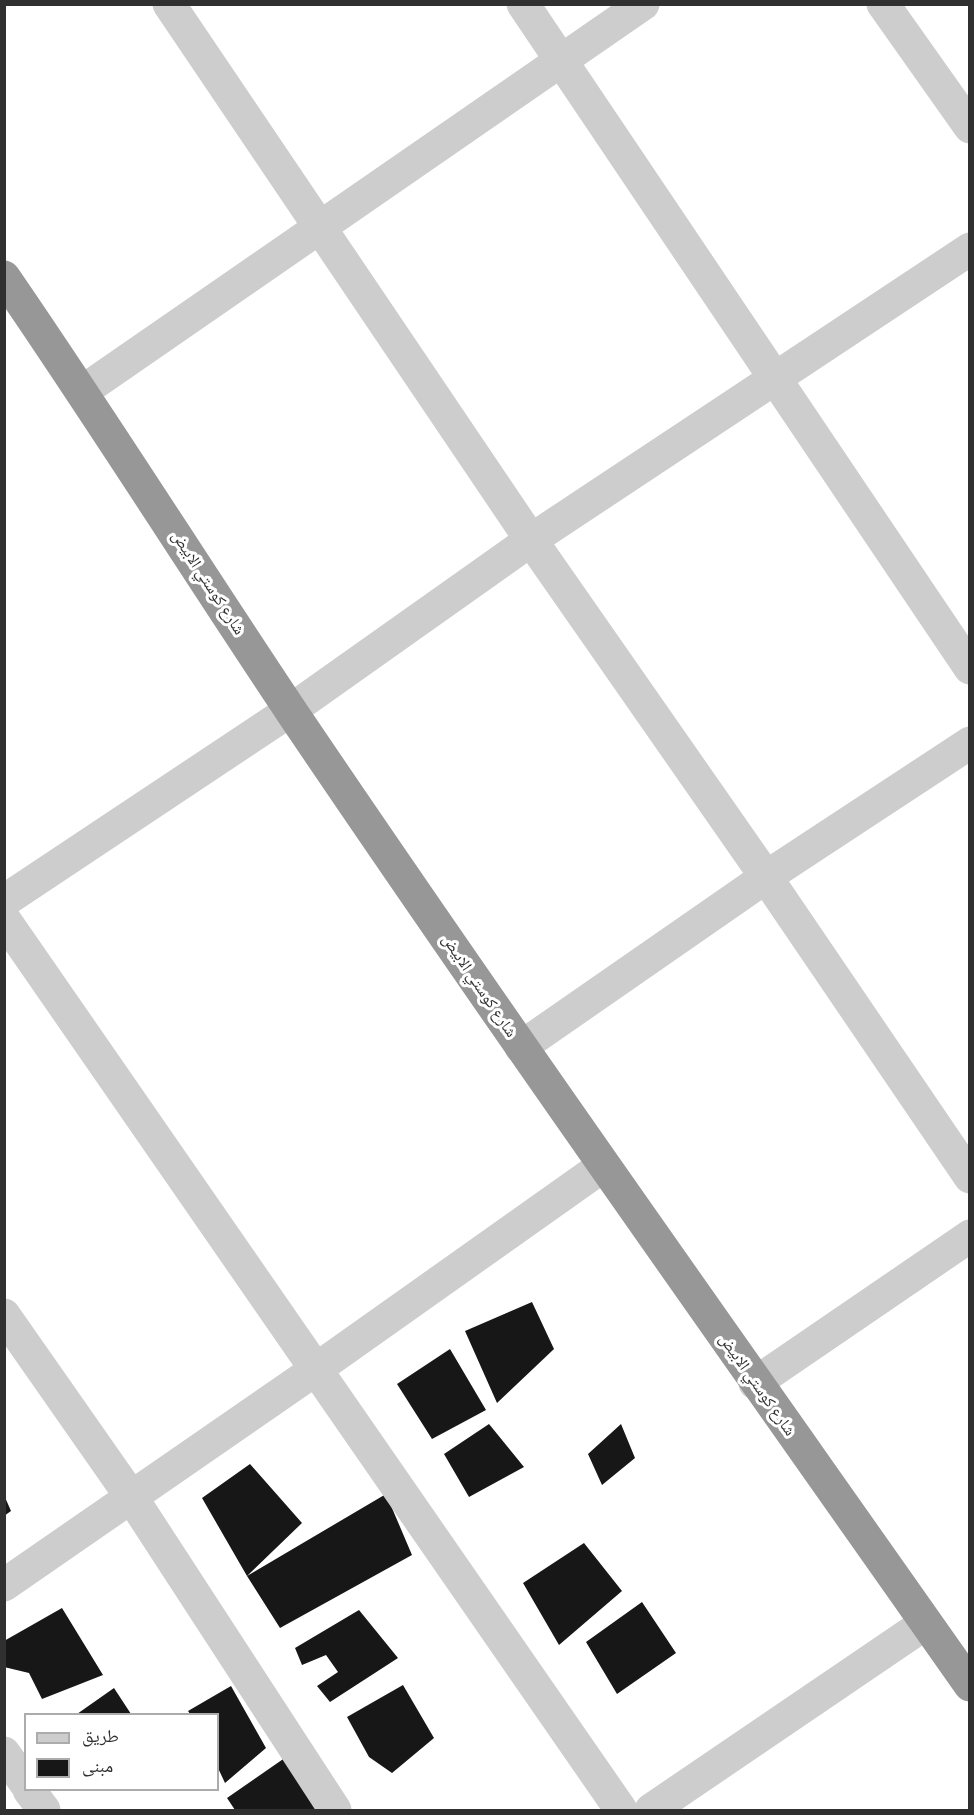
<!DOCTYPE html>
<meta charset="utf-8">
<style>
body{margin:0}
#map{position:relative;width:974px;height:1815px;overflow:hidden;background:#fff;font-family:"Noto Sans","Noto Naskh Arabic",sans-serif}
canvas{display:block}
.frame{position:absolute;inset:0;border:6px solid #303030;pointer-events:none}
.legend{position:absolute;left:24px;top:1713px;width:195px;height:78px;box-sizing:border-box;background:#fff;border:2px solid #acacac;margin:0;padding:8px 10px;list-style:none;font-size:18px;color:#303030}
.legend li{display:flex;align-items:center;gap:12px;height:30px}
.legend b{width:30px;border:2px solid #acacac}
</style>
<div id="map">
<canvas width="974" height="1815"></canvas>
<div class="frame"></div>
<ul class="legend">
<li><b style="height:8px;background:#cdcdcd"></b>طريق</li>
<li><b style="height:16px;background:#171717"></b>مبنى</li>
</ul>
</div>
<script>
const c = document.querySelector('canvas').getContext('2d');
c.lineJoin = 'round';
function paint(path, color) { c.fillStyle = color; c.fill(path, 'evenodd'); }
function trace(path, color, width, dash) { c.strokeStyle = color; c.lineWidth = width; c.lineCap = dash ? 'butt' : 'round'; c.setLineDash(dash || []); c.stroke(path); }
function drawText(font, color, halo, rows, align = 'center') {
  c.font = font + ' "Noto Sans","Noto Naskh Arabic",sans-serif'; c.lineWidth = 6; c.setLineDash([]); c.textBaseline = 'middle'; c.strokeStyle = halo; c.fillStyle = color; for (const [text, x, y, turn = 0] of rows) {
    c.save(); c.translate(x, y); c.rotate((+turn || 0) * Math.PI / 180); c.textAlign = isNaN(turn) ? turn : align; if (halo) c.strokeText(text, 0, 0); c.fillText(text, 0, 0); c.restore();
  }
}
const building = new Path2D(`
 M532,1302L554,1349L497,1403L465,1331Z
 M450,1349L486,1410L432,1439L397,1384Z
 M489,1424L524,1467L469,1497L444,1454Z
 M621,1424L635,1458L602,1485L588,1454Z
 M250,1464L302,1523L247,1576L202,1498Z
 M386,1494L412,1555L280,1628L247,1576Z
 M4,1495L11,1511L4,1516Z
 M584,1543L622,1591L559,1645L523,1583Z
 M642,1602L676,1653L617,1694L586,1642Z
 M62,1608L103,1675L42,1699L29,1673L4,1667V1641Z
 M359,1610L398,1658L330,1702L317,1686L338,1672L326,1655L302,1665L295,1648Z
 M403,1685L434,1738L392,1773L369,1757L347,1717Z
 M231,1686L266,1748L225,1783L218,1768V1714H190L188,1711Z
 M114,1688L131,1714H77Z
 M289,1755L326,1810H235L227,1798Z`);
const minor = new Path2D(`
 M169,4L531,540L766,877L970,1177
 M523,4L970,668
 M883,4L970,127
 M83,391L643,4
 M4,901L291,710L531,540L970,249
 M4,919L621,1810
 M521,1047L766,877L970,743
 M4,1315L132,1498L335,1810
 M755,1383L970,1236
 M4,1585L315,1370L603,1166
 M4,1753L26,1784
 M29,1790L44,1810
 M651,1810L926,1623`);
const highway = new Path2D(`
 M4,277C103,421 196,569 293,714C514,1041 743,1362 970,1685`);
const streetNames = [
 ["شارع كوستي الابيض",208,583,57],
 ["شارع كوستي الابيض",479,986,56],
 ["شارع كوستي الابيض",757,1385,55]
];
paint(building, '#171717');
trace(minor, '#cdcdcd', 33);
trace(highway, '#979797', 33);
drawText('16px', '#303030', '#fff', streetNames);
</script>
